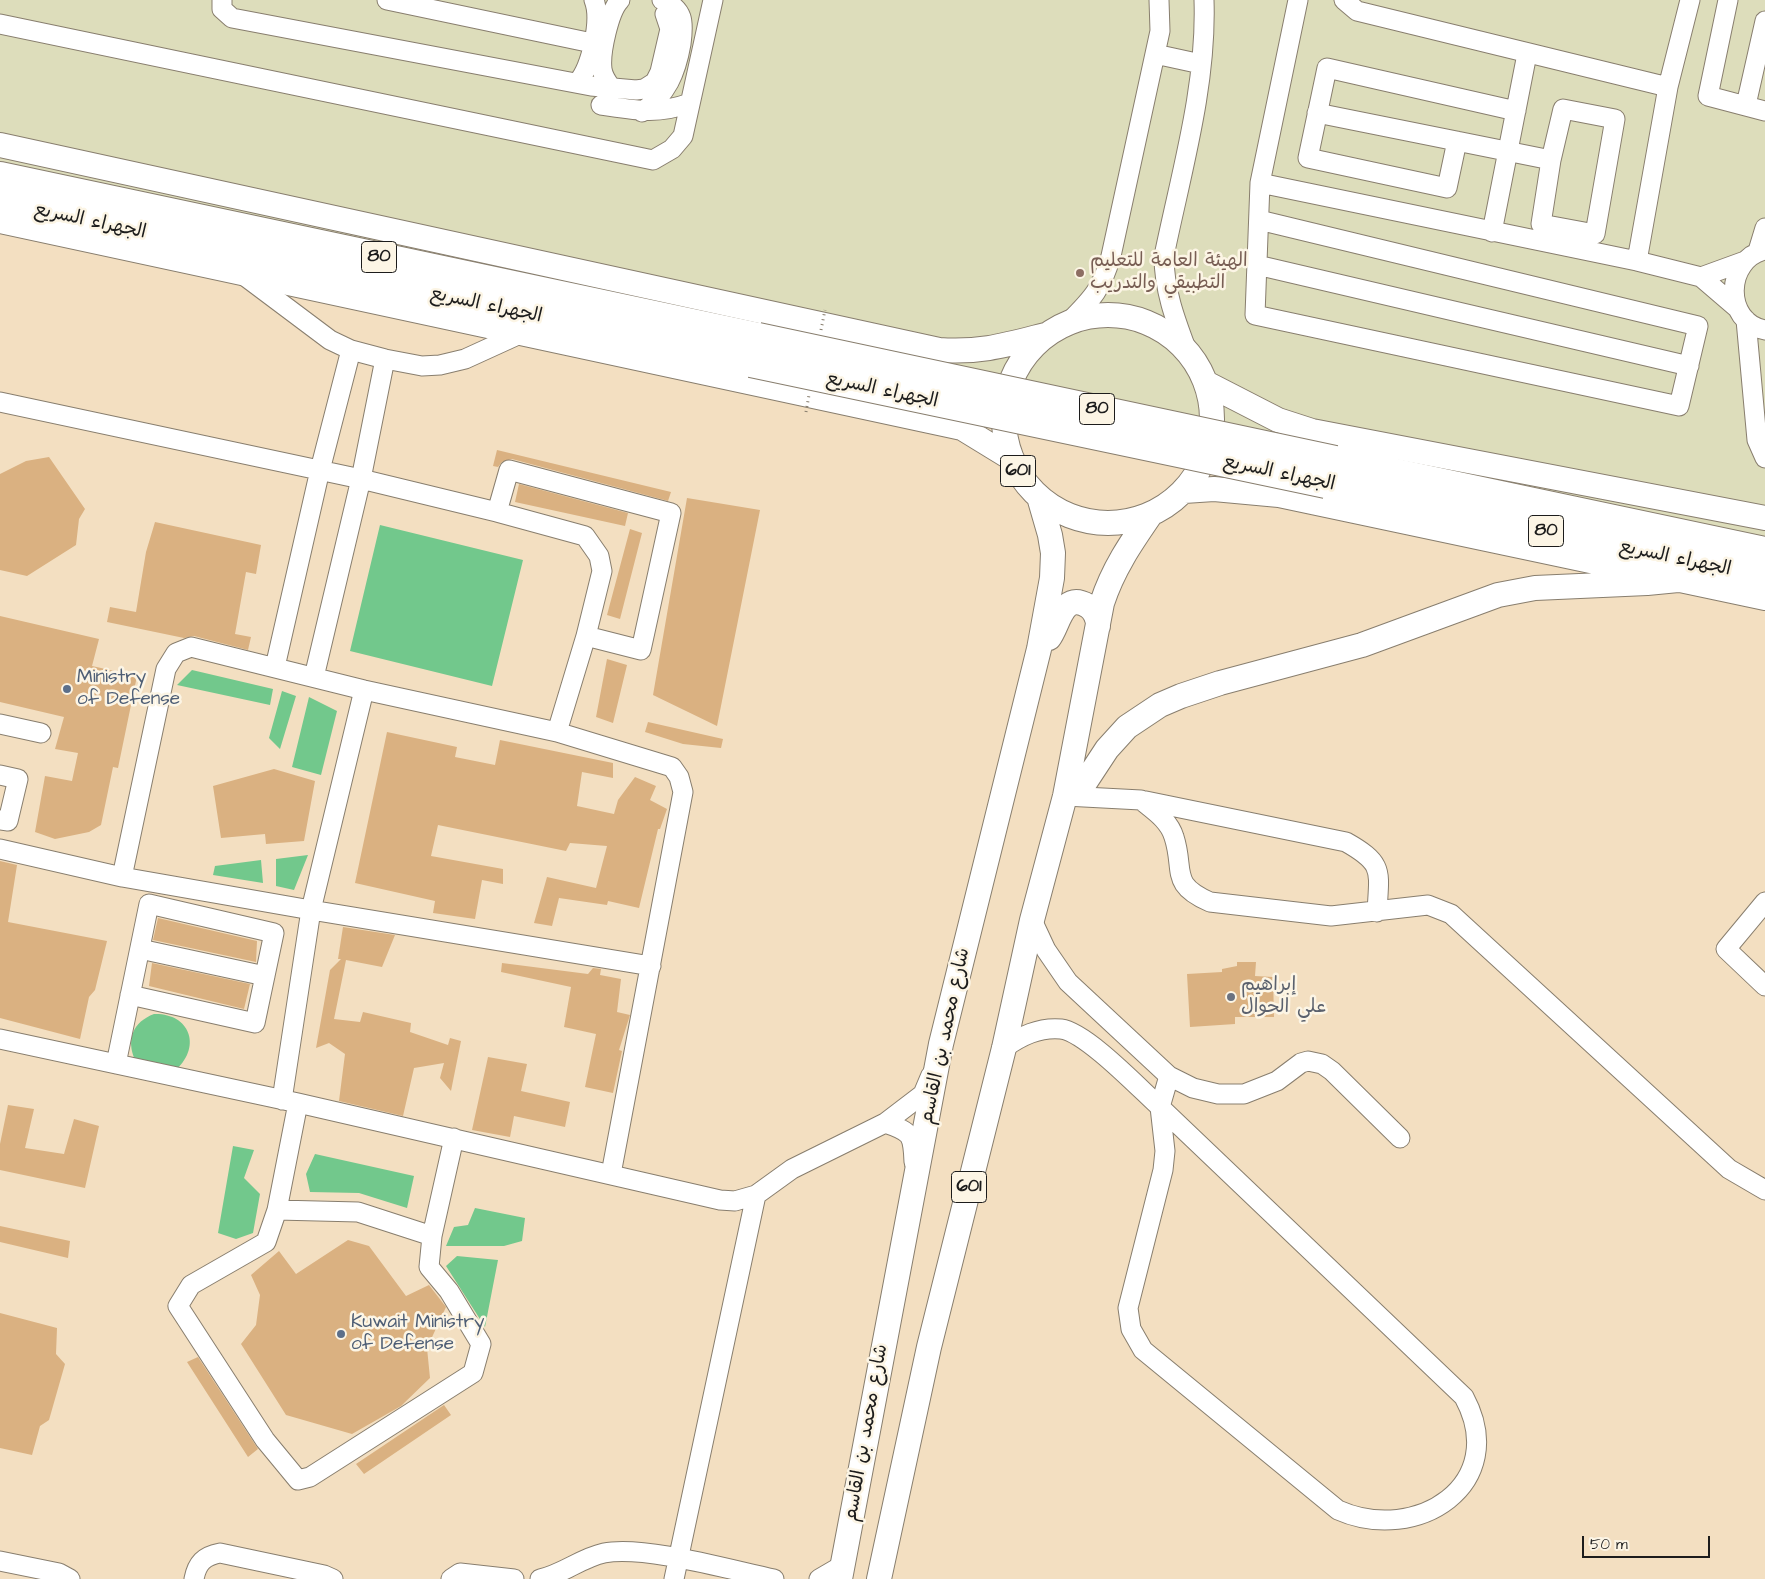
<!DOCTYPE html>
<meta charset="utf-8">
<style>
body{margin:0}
#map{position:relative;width:1765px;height:1579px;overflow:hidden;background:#f3dfc1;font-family:"Architects Daughter",sans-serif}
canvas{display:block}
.scale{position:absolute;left:1582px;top:1536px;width:128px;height:22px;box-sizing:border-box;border:2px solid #1c1c1c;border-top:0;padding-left:6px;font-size:15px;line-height:18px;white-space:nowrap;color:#1c1c1c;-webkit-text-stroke:4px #fcf5e5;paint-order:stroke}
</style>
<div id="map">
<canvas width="1765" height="1579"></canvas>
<div class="scale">50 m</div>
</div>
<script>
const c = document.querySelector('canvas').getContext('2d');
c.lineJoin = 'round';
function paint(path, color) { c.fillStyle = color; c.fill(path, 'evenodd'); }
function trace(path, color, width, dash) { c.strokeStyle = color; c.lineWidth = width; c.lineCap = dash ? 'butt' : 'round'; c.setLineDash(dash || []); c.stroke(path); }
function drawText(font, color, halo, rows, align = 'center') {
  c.font = font + ' "Architects Daughter","Playpen Sans Arabic",sans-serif'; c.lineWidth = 5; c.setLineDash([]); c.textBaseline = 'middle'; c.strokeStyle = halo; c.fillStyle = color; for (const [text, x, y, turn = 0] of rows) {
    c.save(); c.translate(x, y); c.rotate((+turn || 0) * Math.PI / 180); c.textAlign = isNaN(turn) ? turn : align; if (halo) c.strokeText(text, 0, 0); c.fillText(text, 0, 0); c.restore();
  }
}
const built = new Path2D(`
 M0,0H1765V572L0,189Z`);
const green = new Path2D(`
 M380,525L523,560L492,686L350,651Z
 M192,670L273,689L270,705L177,685Z
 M282,691L296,696L280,749L269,738Z
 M309,697L337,711L321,775L292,767Z
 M308,855L294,890L276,886V859Z
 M261,860L263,883L213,875L215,866Z
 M154,1014C189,1013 202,1045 177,1069L135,1060C126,1039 133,1022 154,1014Z
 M233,1146L254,1150L244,1178L260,1194L253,1233L236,1239L218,1233Z
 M315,1154L414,1176L407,1208L359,1193L310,1192L306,1174Z
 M475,1208L525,1218L522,1241L504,1246H446L454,1227L468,1225Z
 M457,1256L498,1260L485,1327L446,1266Z`);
const building = new Path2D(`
 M497,450L671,492L668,501L512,459L502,462L498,467L493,466Z
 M49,457L85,509L79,519L76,545L27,576L0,570V474L26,461Z
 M519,484L628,513L625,526L515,502Z
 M687,498L760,510L717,726L653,695Z
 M155,522L261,545L256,574L246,572L235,634L251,637L248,650L194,636L184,638L107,622L110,607L136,612L146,552Z
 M630,529L642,533L620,619L607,615Z
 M0,616L99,639L92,666L137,676L118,768L113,767L101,825L89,832L55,839L35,832L45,776L72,781L78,753L55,749L64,717L0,702Z
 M607,659L627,665L613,723L596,717Z
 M648,722L723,739L721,748L683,744L645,732Z
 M387,732L457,747L455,757L495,765L500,740L613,763V778L582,772L577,806L614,814L618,800L635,777L656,786L650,800L667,809L660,829H658L639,908L608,901L607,905L559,898L552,926L534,923L547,877L596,888L607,846L570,843L566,851L438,825L431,856L503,869V884L482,880L475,919L433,913L435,901L355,883Z
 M274,769L315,781L304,841L266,844L265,834L221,838L213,786Z
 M0,861L17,865L8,922L107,941L95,990L89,997L80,1039L0,1018Z
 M158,918L257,941L256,962L153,940Z
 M343,927L395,935L382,967L346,960L334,1019L360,1022L363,1012L411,1023L410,1032L448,1045L450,1038L461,1041L451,1091L440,1078L444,1063L414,1068L403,1116L339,1101L345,1054L329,1043L316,1048L330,970L341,959H338Z
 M1237,962H1256L1255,976L1273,977L1274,1017H1235V1024L1190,1027L1187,974L1222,972V969L1237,966Z
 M152,963L250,984L244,1009L149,986Z
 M502,963L588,974L593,968L601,969L600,975L621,979L617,1012L630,1015L619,1050L622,1051L613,1093L585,1087L596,1034L564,1027L571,987L501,972Z
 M488,1057L527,1064L521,1091L570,1102L565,1127L514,1116L510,1137L472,1130Z
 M8,1105L34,1109L25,1148L64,1154L74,1119L99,1126L85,1188L0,1170V1144Z
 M0,1226L70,1241L68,1258L0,1242Z
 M348,1240L369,1246L406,1296L429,1285L446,1307L427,1348L430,1378L401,1406L352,1434L286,1415L241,1344L256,1325L260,1295L251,1275L279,1251L296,1274Z
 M0,1313L57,1328L56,1354L65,1364L49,1420L40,1426L32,1455L0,1448Z
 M198,1357L258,1449L248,1457L187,1362Z
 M444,1405L451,1415L364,1474L356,1464Z`);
const minor = new Path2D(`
 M222,0V9L232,18L591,86L636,90L644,89L655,82L660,72L670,29L665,14
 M387,0L592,43
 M1344,0L1357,11L1668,87
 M1728,0L1708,96L1765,111
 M0,24L653,160L672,149L683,136L713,0
 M1155,54L1201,64
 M577,83C591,68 602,20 594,0
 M611,87C607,82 603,76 602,69C600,53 609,11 620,0
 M601,105C635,110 657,115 690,103
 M1746,105L1765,21
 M1563,109L1615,119L1595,234L1541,224L1551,160Z
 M642,112C667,94 676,73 681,44C684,22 684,9 662,0
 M1317,113L1551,160
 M1457,141L1447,188L1308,158L1327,68L1516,111
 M1260,183L1637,261L1701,277L1736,307
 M1259,220L1698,326L1679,406L1255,315L1260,183L1298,0
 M1492,232L1527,54
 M1765,250C1725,259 1723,322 1765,330
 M1758,251L1765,228
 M1637,261L1668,87L1690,0
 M1257,265L1689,366
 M242,274L330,340L351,350L385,359L422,366L440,365L465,359L522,333
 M1701,277L1745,261
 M1746,320L1757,440L1765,458
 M1070,321C1093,298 1102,288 1111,256L1160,31L1159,0
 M1187,351C1175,319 1164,290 1164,256C1181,173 1207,86 1204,0
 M0,402L361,479L497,512L585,536L599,556L602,571L586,636L557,732
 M497,512L509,470L671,513L641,650L586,636
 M275,667L320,470L351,350
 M314,677L361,479L385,359
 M0,724L41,733
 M0,775L18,779L8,821L0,820
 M1065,796L1141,800L1346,842C1385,864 1379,871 1377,912
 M1141,800C1153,810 1169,820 1174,837C1185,871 1169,884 1210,902L1331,916L1428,905L1451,914L1729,1169L1765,1190
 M0,849L122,877L311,910L651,966
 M122,877L166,669L176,653L191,647L364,690L557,732L672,767L679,777L683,792L611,1174
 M1765,902L1726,949L1765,986
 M1032,920L1046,950L1068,982L1169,1076L1193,1088L1218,1094H1244L1277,1081L1301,1063L1308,1061L1322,1064L1332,1071L1400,1138
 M140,949L265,976
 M0,1039L298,1103L720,1200L735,1201L756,1195L792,1169L885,1123L923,1094L931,1075
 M1004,1048C1021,1036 1039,1027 1061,1029C1086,1032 1140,1089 1160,1107L1169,1076
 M116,1064C127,1011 138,957 149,904L274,933L255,1023L130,995
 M282,1100L311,910L364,690
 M298,1103L277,1210L266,1242L191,1285L178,1306L265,1440L298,1480L310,1477L473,1373L481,1344L449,1291L429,1267L432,1236L454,1138
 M1160,1107L1464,1397C1511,1484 1417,1545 1338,1510L1143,1350L1131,1329L1128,1308L1163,1170L1165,1151Z
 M885,1123C912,1132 913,1135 914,1162
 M277,1210L358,1212L432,1236
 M0,1561L59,1573L70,1579
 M194,1579C197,1563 204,1556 220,1553L324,1575L333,1579
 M451,1579L460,1573L514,1579
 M540,1579C563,1574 581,1558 604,1553C644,1545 731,1570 774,1579
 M674,1579L756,1195
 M819,1579L843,1565`);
const major = new Path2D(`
 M0,145L939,350C980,353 1006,345 1045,335
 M0,221L962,428L1011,458
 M1004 419a104 104 0 1 1 208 0a104 104 0 1 1-208 0Z
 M1206,383L1278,420L1312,431L1765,518
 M1184,491L1214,489L1279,495L1765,598
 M1049,638C1059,625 1062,591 1088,606C1095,611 1098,618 1098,626
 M1065,796L1084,784L1107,749L1127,727L1160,705L1181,696L1220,683L1362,645L1498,595L1535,588L1647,583L1678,580
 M840,1579L941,1044L1039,649L1052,578L1053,553L1050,535L1039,497
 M879,1579L929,1347L1004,1048L1032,920L1065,796L1102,603C1113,569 1131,543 1151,514`);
const highway = new Path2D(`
 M0,176L758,337
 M0,203L751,363
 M1335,460L1765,551
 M1326,484L1765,579`);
const pathBridge = new Path2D(`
 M821,330L825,310
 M806,412L809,395`);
const highwayBridge = new Path2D(`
 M758,337L1335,460
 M751,363L1326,484`);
const markers = [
 [1080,273,5,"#8d6e63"],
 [67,689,5,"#5c6f8a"],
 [1231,997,5,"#6b7280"],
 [341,1334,5,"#5c6f8a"]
];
const shields = [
 [379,257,35],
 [1097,409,35],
 [1018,471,35],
 [1546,531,35],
 [969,1187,35]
];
const shieldNames = [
 ["80",379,257],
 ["80",1097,409],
 ["601",1018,471],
 ["80",1546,531],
 ["601",969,1187]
];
const streetNames = [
 ["الجهراء السريع",90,222,12],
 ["الجهراء السريع",486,306,12],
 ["الجهراء السريع",882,391,12],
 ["الجهراء السريع",1279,474,12],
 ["الجهراء السريع",1675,559,12],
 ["شارع محمد بن القاسم",946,1036,-78],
 ["شارع محمد بن القاسم",867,1433,-80]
];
const educationNames = [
 ["الهيئة العامة للتعليم",1090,262],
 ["التطبيقي والتدريب",1090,284]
];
const serviceNames = [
 ["Ministry",77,678],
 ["of Defense",77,700],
 ["Kuwait Ministry",351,1323],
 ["of Defense",351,1345]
];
const worshipNames = [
 ["إبراهيم",1241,986],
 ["علي الحوال",1241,1008]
];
paint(built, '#ddb');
paint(green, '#72c88c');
paint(building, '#dab181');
trace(minor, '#887e6e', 21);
trace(major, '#887e6e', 26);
trace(highway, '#887e6e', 30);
trace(minor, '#fff', 19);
trace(major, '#fff', 24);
trace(highway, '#fff', 28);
trace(highwayBridge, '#887e6e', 30, []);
trace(pathBridge, '#887e6e', 3, [1, 4]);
trace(highwayBridge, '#fff', 28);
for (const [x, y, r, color] of markers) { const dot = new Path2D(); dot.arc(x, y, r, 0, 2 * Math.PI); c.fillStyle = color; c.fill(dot); trace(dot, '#fcf5e5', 2); }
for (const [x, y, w] of shields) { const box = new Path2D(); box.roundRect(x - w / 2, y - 15.5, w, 31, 4); c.fillStyle = '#fcf5e5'; c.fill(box); trace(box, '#1c1c1c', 1); }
drawText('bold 18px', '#1c1c1c', null, shieldNames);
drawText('19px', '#1c1c1c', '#fcf5e5', streetNames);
drawText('19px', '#785e54', '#fcf5e5', educationNames, 'left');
drawText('19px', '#4e5e75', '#fcf5e5', serviceNames, 'left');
drawText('19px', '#5b616d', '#fcf5e5', worshipNames, 'left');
</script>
